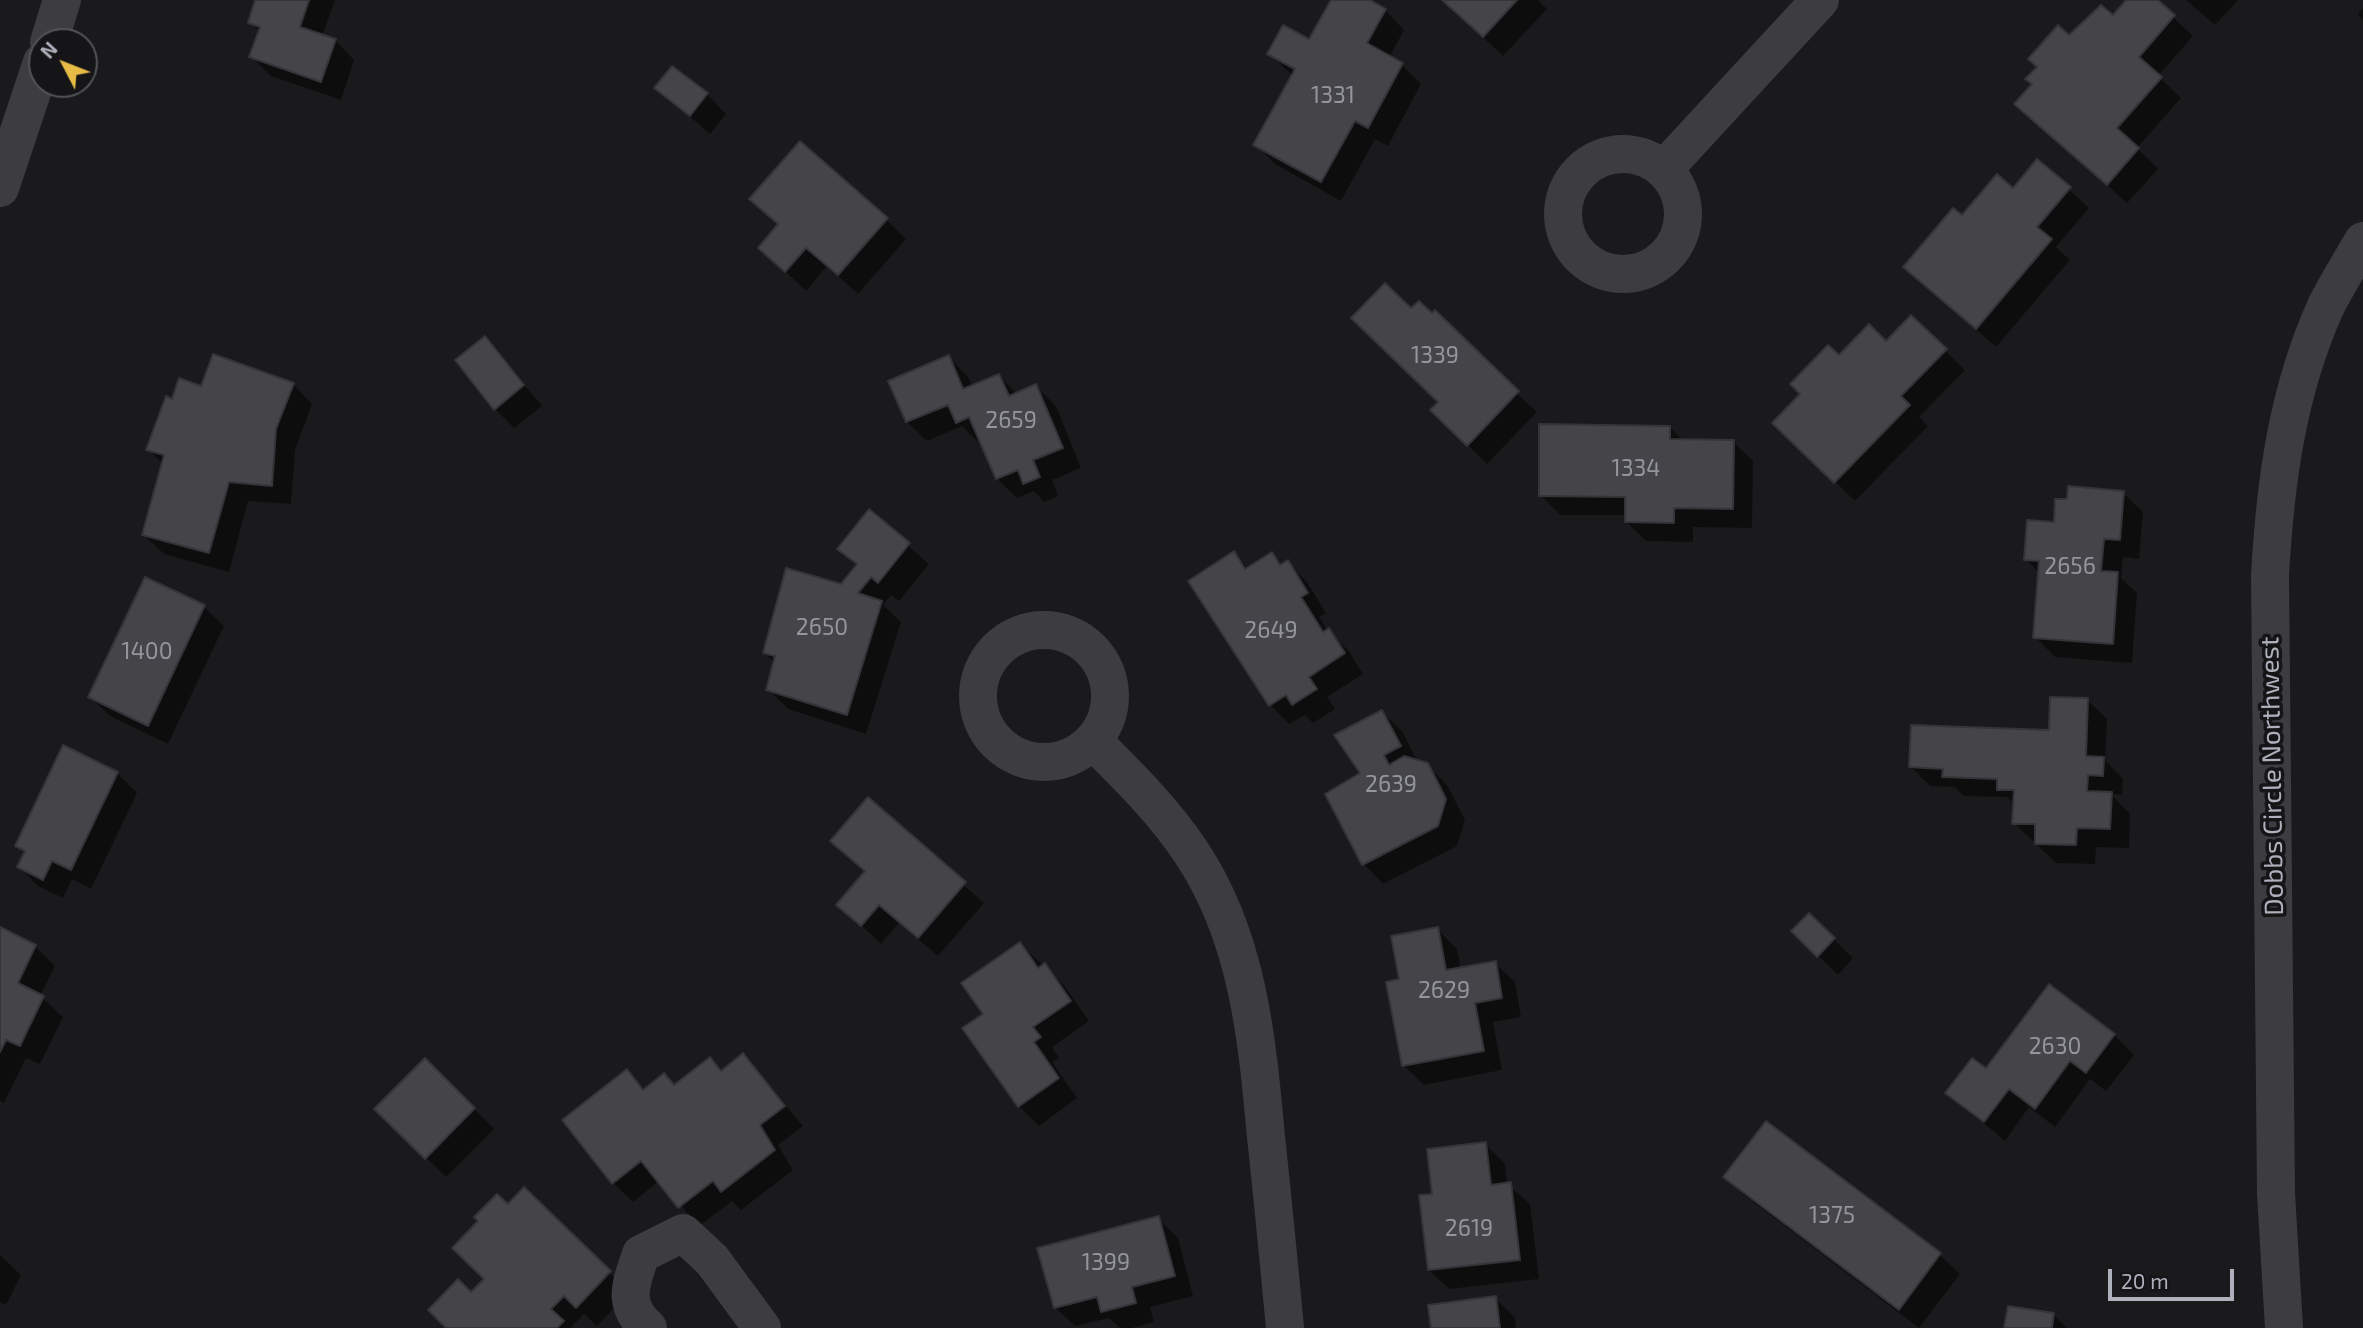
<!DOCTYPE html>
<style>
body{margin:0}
#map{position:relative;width:2363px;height:1328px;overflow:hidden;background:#1a1a1c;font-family:"Exo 2",sans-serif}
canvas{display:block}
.north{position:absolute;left:28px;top:28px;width:70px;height:70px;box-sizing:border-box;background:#151517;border:2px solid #525359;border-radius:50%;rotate:312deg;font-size:19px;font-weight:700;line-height:28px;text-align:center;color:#aeb1bb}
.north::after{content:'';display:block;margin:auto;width:24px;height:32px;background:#e8bb46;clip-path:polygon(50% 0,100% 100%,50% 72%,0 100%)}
.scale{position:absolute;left:2108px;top:1269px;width:126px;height:32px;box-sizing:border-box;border:4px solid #aeb1bb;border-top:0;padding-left:9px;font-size:21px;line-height:24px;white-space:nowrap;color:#aeb1bb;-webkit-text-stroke:5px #151517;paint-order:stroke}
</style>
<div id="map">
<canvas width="2363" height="1328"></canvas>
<div class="north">N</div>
<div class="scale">20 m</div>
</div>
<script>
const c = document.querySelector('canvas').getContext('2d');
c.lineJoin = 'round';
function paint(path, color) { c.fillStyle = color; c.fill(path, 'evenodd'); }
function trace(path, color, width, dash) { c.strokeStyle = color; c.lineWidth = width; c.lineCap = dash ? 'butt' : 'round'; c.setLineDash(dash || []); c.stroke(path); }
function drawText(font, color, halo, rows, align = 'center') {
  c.font = font + ' "Exo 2",sans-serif'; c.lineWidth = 7; c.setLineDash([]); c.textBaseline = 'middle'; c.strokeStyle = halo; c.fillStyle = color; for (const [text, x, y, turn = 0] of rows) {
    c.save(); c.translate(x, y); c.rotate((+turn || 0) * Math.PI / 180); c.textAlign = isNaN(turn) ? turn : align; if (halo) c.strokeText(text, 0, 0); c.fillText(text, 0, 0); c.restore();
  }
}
const shadow = new Path2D(`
 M257,0H335L322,36L335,40L354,60L341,100L271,76L251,57L260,32L250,22Z
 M1333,0H1366L1385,10L1404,30L1389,58L1402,65L1421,84L1388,146L1375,139L1341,201L1275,164L1255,144L1293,76L1270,54L1310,41Z
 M1443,0H1538L1547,9L1503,56Z
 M2128,0H2155L2193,36L2158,76L2181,98L2137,148L2158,169L2127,203L2017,104L2069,38L2113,18Z
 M2186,0H2238L2215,25Z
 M2363,8V20L2358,14Z
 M657,88L707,94L726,114L710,134Z
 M2037,161L2089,208L2056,247L2070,260L1996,347L1906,267L1962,217L2013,191Z
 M751,199L886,219L906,239L858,294L827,266L806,291L760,248L779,226Z
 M1411,311L1432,316L1537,412L1487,464L1432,410L1440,402Z
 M1911,318L1965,370L1919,417L1928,426L1855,501L1775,423L1839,357L1887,343Z
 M485,338L542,406L514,428L495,409Z
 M949,357L968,377L972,387L999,376L1017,394L1036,386L1056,406L1081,468L1052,480L1058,496L1044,502L1034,491L1017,498L997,479L981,439L977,441L962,426L927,441L907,422Z
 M293,384L312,404L295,450L291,504L248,501L229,572L164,554L144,535L163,464L148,449L173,401L202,388Z
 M1670,427L1683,441L1733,442L1753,461L1752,528L1693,527V542L1646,541L1626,522L1627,515H1560L1541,495Z
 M2123,493L2143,512L2139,559L2123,557L2121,578L2137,593L2132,663L2055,657L2035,637L2040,573L2026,560L2055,523Z
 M869,512L929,564L899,601L891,595L883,605L901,622L866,734L788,709L768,689L775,663L764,652L842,586L858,567L840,549Z
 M1233,554L1249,569L1271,555L1282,566L1287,562L1307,582L1326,613L1319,617L1328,631L1348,650L1363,674L1327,697L1335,709L1313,723L1305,715L1289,724L1270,705Z
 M204,607L224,626L168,744L110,716L90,697Z
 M2087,700L2107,719L2105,760L2123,779L2122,795L2111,794L2130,814L2129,848L2096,847L2095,864L2056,863L2014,823L2015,805L2007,797L1963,796L1955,787L1930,786L1911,767L2050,732Z
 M1382,712L1402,731L1418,762L1427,765L1447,785L1465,820L1457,846L1383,884L1364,864L1328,795L1363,773Z
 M117,773L137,793L91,889L72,879L63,898L38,886L19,867L25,854L17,845Z
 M868,800L984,903L938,956L899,923L881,944L839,904L866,873L833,841Z
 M1809,915L1853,958L1838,975L1793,931Z
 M0,929L35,946L55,966L40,996L63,1017L40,1064L26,1058L4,1103L0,1101Z
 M1437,929L1457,949L1461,969L1495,963L1515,982L1521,1017L1493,1022L1502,1070L1424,1085L1404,1066L1401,980Z
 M1020,944L1064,985L1089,1021L1052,1047L1059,1058L1052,1062L1077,1098L1039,1126L1019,1106L985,1015Z
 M2114,1035L2134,1055L2106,1091L2090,1079L2055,1127L2029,1107L2005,1141L1947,1092L1986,1070Z
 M743,1055L803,1126L778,1145L793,1170L741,1210L732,1201L699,1226L659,1181L633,1202L613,1183L626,1072L645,1090L675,1087L710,1060L722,1072Z
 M425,1060L494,1129L446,1177L377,1109Z
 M1766,1124L1940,1255L1960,1274L1919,1328L1745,1196L1726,1177Z
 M1485,1144L1505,1164L1507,1184L1530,1204L1539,1279L1449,1289L1429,1270L1434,1196Z
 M524,1190L629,1292L597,1326L584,1314L570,1328H448L486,1279L508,1206Z
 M1158,1218L1178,1238L1193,1296L1150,1307L1154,1322L1132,1328H1120L1109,1318L1075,1326L1055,1307Z
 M0,1255L21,1275L6,1305L0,1302Z
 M1495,1298L1515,1318L1516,1328H1433Z
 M2054,1315L2067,1328H2006Z`);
const building = new Path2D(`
 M255,0H309L300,27L336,39L321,82L249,57L260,27L248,23Z
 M1331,0H1370L1386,9L1367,43L1403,63L1368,128L1355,121L1321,182L1253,145L1295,69L1267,54L1283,25L1309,39Z
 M1442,0H1517L1483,37Z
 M2126,0H2158L2175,15L2139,57L2162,77L2117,128L2139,148L2107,185L2014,104L2032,84L2025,79L2037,67L2028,59L2058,25L2069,35L2101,5L2113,15Z
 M672,66L708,93L690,116L654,88Z
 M800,141L888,218L838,275L806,248L785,272L758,248L778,224L749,199Z
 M2037,159L2071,187L2037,227L2052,239L1976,329L1903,267L1953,208L1962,215L1997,174L2013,188Z
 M1385,283L1411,308L1419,301L1432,313L1435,310L1519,391L1467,446L1430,410L1438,402L1351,318Z
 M1911,315L1947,349L1901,396L1910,405L1834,483L1772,423L1800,394L1790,384L1828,345L1839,355L1869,324L1886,341Z
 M485,336L524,385L494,410L455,360Z
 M213,354L294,383L276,429L272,486L229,482L209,553L142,535L164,455L146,450L166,396L172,399L179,378L201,386Z
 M949,355L963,389L999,374L1009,396L1036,384L1063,448L1033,460L1040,477L1023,484L1018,470L996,479L969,417L956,423L948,405L906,422L888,381Z
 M1539,424L1670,426V439L1734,440L1733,509L1674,508V523L1625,522V497L1539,496Z
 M2068,486L2124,491L2120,540L2104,539L2101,571L2118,572L2113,644L2033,638L2039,561L2024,560L2027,520L2054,522L2055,499H2067Z
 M869,509L910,543L878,583L871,577L858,593L882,601L847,715L766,690L775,656L763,653L786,568L841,584L857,564L837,549Z
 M1234,551L1245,569L1272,552L1280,565L1288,560L1308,593L1301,597L1323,632L1329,628L1345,653L1309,677L1317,689L1292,705L1286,695L1269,706L1188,581Z
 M145,577L205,605L148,726L88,697Z
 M2050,697L2088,698L2086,756L2104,757L2103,776L2088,775L2087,791L2112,792L2110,829L2077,828L2076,845L2035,844V824H2012L2014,790H1997V779L1942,777L1943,769L1909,767L1911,725L2049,730Z
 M1382,710L1401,746L1384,755L1389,765L1404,756L1428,763L1446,799L1438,826L1362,865L1325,794L1360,773L1334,735Z
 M63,745L118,772L71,870L52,861L43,880L17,867L25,851L15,846Z
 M868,797L966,882L918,938L879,905L861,926L836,905L865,871L830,841Z
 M1809,913L1835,938L1817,957L1791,931Z
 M0,927L36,945L18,983L44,996L20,1046L6,1040L0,1052Z
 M1438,927L1446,970L1496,961L1502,998L1475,1003L1484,1051L1402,1066L1386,982L1399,979L1391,936Z
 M1020,942L1038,968L1045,963L1071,1001L1033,1027L1041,1037L1034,1042L1059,1078L1018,1107L962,1028L983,1014L961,983Z
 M2049,984L2115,1034L2086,1073L2070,1061L2035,1109L2009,1089L1984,1122L1945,1093L1972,1058L1986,1068Z
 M743,1053L785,1106L760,1125L775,1150L721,1192L713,1181L678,1208L641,1161L612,1184L562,1120L627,1069L643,1090L664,1073L674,1085L710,1057L721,1071Z
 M425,1058L475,1108L425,1159L374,1109Z
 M1766,1121L1941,1253L1899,1310L1723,1177Z
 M1486,1142L1491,1185L1511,1182L1520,1260L1428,1270L1419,1195L1432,1194L1427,1149Z
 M524,1187L611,1271L576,1308L564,1296L551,1309L564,1321L557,1328H446L428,1310L458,1279L471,1292L484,1279L452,1248L478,1221L474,1217L497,1194L508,1204Z
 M1159,1216L1175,1276L1132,1287L1136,1303L1101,1312L1097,1297L1054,1308L1037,1248Z
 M1496,1296L1500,1328H1431L1428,1305Z
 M2008,1306L2054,1313L2052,1328H2004Z`);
const minor = new Path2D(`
 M49,42L62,0
 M1563 214a60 60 0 1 1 120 0a60 60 0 1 1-120 0Z
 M1664,169L1820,0
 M0,188L42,62
 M978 696a66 66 0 1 1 132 0a66 66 0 1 1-132 0Z
 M1093,741C1128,776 1163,810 1191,852C1248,937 1257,1038 1266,1137C1273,1201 1279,1264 1285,1328
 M648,1328C621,1304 631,1284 641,1254L683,1233L712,1260L762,1328
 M2284,1328L2276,1193L2270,576C2275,484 2287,392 2326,306C2337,284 2351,262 2363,241`);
const numberNames = [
 ["1331",1333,95],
 ["1339",1435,355],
 ["2659",1011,420],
 ["1334",1636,468],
 ["2656",2070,566],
 ["2650",822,627],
 ["2649",1271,630],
 ["1400",147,651],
 ["2639",1391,784],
 ["2629",1444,990],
 ["2630",2055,1046],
 ["1375",1832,1215],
 ["2619",1469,1228],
 ["1399",1106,1262]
];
const streetNames = [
 ["Dobbs Circle Northwest",2272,776,-91]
];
paint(shadow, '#0007');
paint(building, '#454549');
trace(building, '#353438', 2);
trace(minor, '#3c3c41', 38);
drawText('23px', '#94969e', null, numberNames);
drawText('26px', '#aeb1bb', '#151517', streetNames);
</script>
